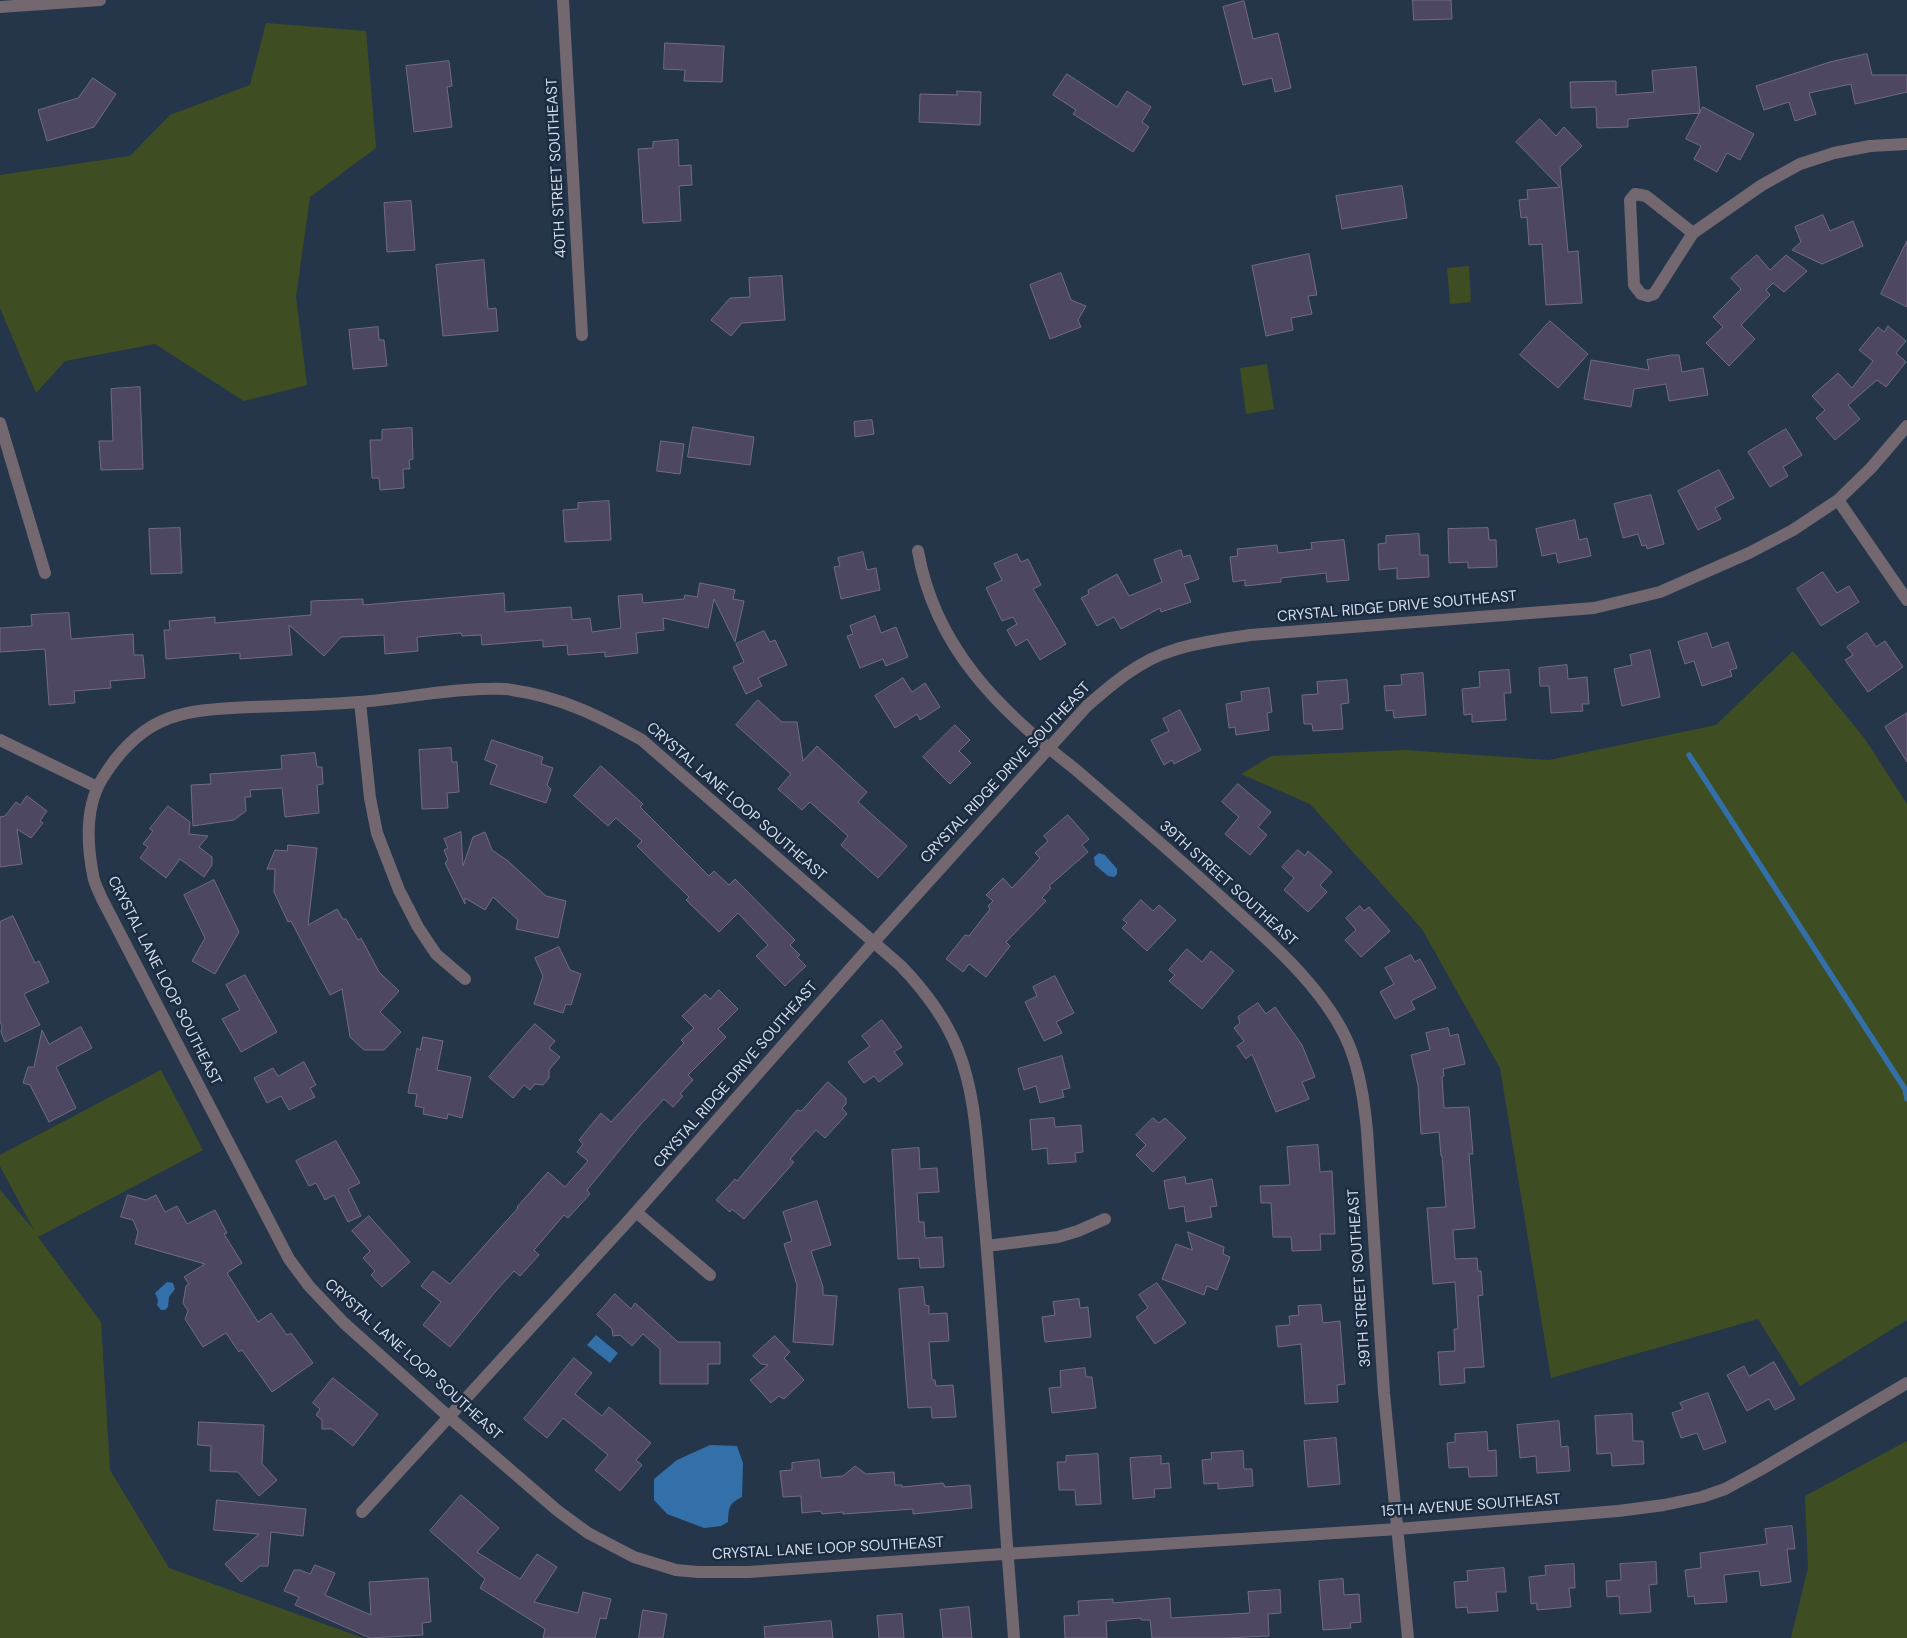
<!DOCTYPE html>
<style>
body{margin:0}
canvas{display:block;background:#25354a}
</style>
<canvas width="1907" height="1638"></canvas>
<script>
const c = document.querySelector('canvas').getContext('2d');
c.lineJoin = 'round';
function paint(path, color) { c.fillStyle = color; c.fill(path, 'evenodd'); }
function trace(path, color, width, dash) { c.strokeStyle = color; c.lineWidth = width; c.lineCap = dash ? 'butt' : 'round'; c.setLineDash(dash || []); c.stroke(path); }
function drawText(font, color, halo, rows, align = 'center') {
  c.font = font + ' "DM Sans",sans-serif'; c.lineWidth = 5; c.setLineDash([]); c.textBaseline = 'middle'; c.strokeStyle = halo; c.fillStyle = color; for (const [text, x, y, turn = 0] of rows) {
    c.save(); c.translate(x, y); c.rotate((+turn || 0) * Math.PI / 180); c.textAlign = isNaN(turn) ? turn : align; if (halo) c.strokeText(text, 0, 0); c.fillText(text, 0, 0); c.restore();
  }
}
const green = new Path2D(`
 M266,23L366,31L376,148L310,197L296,297L307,385L244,401L155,344L65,361L36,393L0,308V175L130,156L170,115L250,85Z
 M1469,266L1471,302L1450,304L1447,268Z
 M1267,364L1274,409L1246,414L1240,368Z
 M1793,651L1865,739L1907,804V1320L1800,1386L1758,1319L1551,1378L1500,1068L1422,929L1310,804L1241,774L1271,756L1405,750L1549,760L1716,725Z
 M161,1070L203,1150L38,1237L101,1322L110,1470L169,1568L363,1638H0V1190L34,1230L0,1166V1155Z
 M1907,1441V1638H1791L1808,1568L1805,1496Z`);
const water = new Path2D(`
 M1099,853L1105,855L1117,869V874L1114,877L1108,876L1095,865L1094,857Z
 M167,1282L173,1283L175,1289L169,1297L168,1307L165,1310H161L157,1305L158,1300L155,1293Z
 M596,1335L618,1353L610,1363L587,1345Z
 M710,1445L737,1446L743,1463L742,1497C728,1504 729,1508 728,1522L721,1526L704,1528L667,1514L654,1500V1479L677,1460Z`);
const stream = new Path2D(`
 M1689,755L1905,1089L1907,1099`);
const building = new Path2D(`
 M1413,0H1451L1452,19L1414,20Z
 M1244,1L1253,39L1278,33L1291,88L1275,92L1272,78L1243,85L1223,7Z
 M665,43L724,46L722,82L684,81L685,70L664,69Z
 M1867,54L1872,75H1907V92L1855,104L1851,84L1809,93L1816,114L1795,121L1789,102L1764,110L1756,86L1830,62Z
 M449,61L452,86L447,87L452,127L414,132L406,66Z
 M1696,67L1700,113L1628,119V127L1597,128L1596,107L1571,108L1570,82L1616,81V95L1654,92L1652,71Z
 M1067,74L1117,107L1127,91L1151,107L1142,122L1149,127L1133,152L1073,114L1076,110L1053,95Z
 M93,78L116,94L94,127L47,141L38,110L78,98Z
 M957,91L981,92L980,125L919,122L920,94L957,95Z
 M1703,107L1754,134L1740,160L1727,153L1717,172L1694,159L1701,146L1686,139Z
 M1540,119L1556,136L1564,127L1582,146L1560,167L1568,252L1578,251L1582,303L1546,305L1542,244L1529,245L1527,217L1521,218L1519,200L1528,199L1527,190L1560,187L1516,142Z
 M678,140L679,166L691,165L692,185L679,186L681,221L643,223L638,149L653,148V142Z
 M1402,186L1407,218L1342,229L1336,196Z
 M411,201L415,250L387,252L384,203Z
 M1823,215L1830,231L1853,221L1863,246L1822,264L1792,250L1801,242L1795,227Z
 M1907,241V307L1881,294Z
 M1309,254L1317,295L1308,296L1312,314L1291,318L1293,330L1266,336L1252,266Z
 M1757,255L1770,270L1786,255L1807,271L1784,292L1773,283L1766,290L1770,295L1741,325L1755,339L1729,366L1706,343L1723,327L1713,317L1741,289L1731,278Z
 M484,260L488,309L496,308L498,331L443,336L436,265Z
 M1061,273L1071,300L1086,306L1078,320L1081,327L1050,339L1030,285Z
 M782,276L785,320L742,323L731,336L711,320L730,298L750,297L749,278Z
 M1550,321L1588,354L1558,388L1520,355Z
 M1888,326L1906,341L1896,353L1906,362L1886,387L1877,380L1848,405L1860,419L1835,440L1816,418L1825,410L1812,396L1838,373L1852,388L1873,361L1859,350L1878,327L1884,332Z
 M378,327L379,340H384L387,366L353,369L349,330Z
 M1672,355H1679L1682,372L1703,368L1708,395L1669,401L1666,384L1634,389L1631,407L1584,399L1591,360L1649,370L1647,360Z
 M140,387L143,469L101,470L99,441H113L111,389Z
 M872,420L874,434L855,437L854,422Z
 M693,427L754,437L750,465L688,457Z
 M412,428L413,459L409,460L410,469H403L404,488L380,490L379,478H372L370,440H382V430Z
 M1786,429L1802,455L1783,467L1788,476L1770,487L1748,452Z
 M661,441L684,444L680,474L657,471Z
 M1719,470L1734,498L1715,508L1721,519L1698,530L1678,491Z
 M1651,495L1664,544L1647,549L1646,545L1642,546L1638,534L1623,538L1614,504Z
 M609,501L611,540L565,542L563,510L578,509V503Z
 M1575,520L1579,540L1587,538L1591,556L1558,563L1556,553L1542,556L1536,529Z
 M180,528L182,573L151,574L149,529Z
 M1488,528L1489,540H1496L1497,567L1468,568V562L1449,563L1448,529Z
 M1419,534L1420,555H1428L1429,577L1397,579V568L1379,570L1378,544L1386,543V536Z
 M1344,540L1349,580L1327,582L1326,573L1281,578V582L1245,586V580L1233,582L1230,557L1238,556L1237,549L1277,545L1278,553L1312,549L1311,543Z
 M1181,550L1183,557L1190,555L1199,579L1184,584L1191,602L1161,612L1160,608L1121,629L1114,617L1097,626L1081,598L1089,594L1088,590L1117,574L1129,596L1162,582L1154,560Z
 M863,552L867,570L876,568L880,590L841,599L834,567L840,566L838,558Z
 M1017,554L1021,562L1028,559L1041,585L1033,589L1066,644L1040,660L1027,639L1016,646L1007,630L1017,624L1013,617L1002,621L986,588L1002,580L994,564Z
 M1823,572L1837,593L1849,586L1859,602L1821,626L1797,589Z
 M700,583L735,590L733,599L744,601L735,642L714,599L708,628L663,618L664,630L636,633L638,653L605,657V652L568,655L567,645L543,647V640L482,645L481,635L462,636L461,633L417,637L418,651L385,654L384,635L341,637L324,656L289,625L292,655L240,659V653L166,659L164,630H170L169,621L215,617V623L311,615V601L363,599V605L504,593L505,612L571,607L572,620L590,618L592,632L621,628L618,596L642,594L643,603L684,599L685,595L697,597Z
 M69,613L71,639L133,634L134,655H143L145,678L110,681L111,688L74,691L75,703L49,705L45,649L0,652V628L32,626L31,615Z
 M875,616L881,633L896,627L908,657L886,666L883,659L860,668L847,636L853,634L850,626Z
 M764,631L770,642L775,640L787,665L758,678L762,686L746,694L733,667L744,662L736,644Z
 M1707,633L1712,648L1728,642L1737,668L1730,670L1732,676L1702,686L1694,661L1685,664L1678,642Z
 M1867,633L1876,647L1885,641L1903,667L1868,692L1845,660L1853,655L1847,647Z
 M1650,650L1660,697L1622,706L1614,669L1632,665L1630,655Z
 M1567,665L1568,679L1587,677L1589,704H1582L1583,711L1551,713L1549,686H1540L1539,668Z
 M1509,670L1511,693H1504L1506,720L1472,722V714L1464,715L1462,689L1480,687L1479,672Z
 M1423,673L1426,715L1394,718L1393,710L1386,711L1384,686L1402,685L1401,675Z
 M903,678L912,692L925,683L940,707L920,720L917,714L895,728L875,696Z
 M1347,680L1349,703L1341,704L1343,729L1313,731L1312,724H1304L1302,695L1318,694L1317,682Z
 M1269,688L1272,712L1267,713L1269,730L1236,735L1235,727L1229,728L1226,704L1242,701L1241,692Z
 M758,700L782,722H797L803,761L817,746L867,792L858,802L907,846L878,878L841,845L848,836L810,802L802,810L778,789L791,774L736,725Z
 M1180,710L1201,750L1174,764L1172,760L1164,765L1151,740L1169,731L1163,719Z
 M1907,713V762L1885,727Z
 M955,725L970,740L959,751L971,763L950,784L923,757Z
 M492,740L543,757L541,764L553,768L547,785L551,789L546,803L490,784L497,765L485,760Z
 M451,748L452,762H457L459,792L447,793L448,808L422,809L419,750Z
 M315,753L317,767H322L323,784L317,785L319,813L285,817L282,788L250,790L251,797H245L246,811L234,820L193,826L191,785L211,784L210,774L282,769L281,756Z
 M601,766L643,804L640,807L709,876L714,871L729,885L735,879L795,940L790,945L800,955L797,957L806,966L785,986L756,956L768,945L738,913L719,932L686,900L689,897L637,846L642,841L616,818L608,826L574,796Z
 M1238,784L1271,812L1258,827L1267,835L1250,855L1225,834L1239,817L1222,802Z
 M27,796L47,811L40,821L43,823L31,838L17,829L22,864L0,867V817L5,816L16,802L20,805Z
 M168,806L190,822L189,834L208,836L199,847L212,857V865L204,877L180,859L166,878L140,858L148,847L143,844L153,831L150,829Z
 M1068,815L1089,839L1082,845L1088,852L1049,886L1051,888L1042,898L1046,901L1006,942L1010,946L986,977L969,964L963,972L946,959L965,935L969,936L990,909L988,906L993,901L986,895L1003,878L1012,888L1040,858L1035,853L1048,841L1044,836Z
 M461,832L463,866L473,837L485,832L492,850L508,861L546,896L566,901L558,938L516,929L518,920L493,897L485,910L465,898V904L445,863L448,860L444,850L448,848L444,839Z
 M288,845L317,848L308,925L337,909L343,919H346L358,940L361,938L379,972L399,991L380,1012L401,1032L384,1050H364L350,1037L342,989L330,995L291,921L288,922L274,892L275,869H267L275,850L287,851Z
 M1298,850L1305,856L1308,851L1332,872L1320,885L1327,892L1308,912L1284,890L1294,878L1282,867Z
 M214,880L239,932L215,974L192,961L205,938L184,895Z
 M1141,900L1153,911L1159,905L1176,920L1147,951L1122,928L1127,923L1123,920Z
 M1360,906L1364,911L1369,907L1390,931L1361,957L1345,940L1356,930L1346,918Z
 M13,916L35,963L39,961L49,982L24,994L40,1025L5,1042L1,1032L2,1026L0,1022V922Z
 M559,947L570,970L581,974L571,1005L566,1004L563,1013L534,1004L543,976L535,958Z
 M1187,949L1202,962L1211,951L1234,971L1202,1009L1169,981L1175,975L1169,970Z
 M1411,955L1415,962L1420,959L1436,988L1411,1001L1415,1009L1395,1019L1380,992L1394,984L1385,968Z
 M245,975L277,1032L241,1052L222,1019L240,1010L226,985Z
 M1055,976L1074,1013L1056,1022L1062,1033L1044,1041L1025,1002L1037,996L1033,987Z
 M719,990L738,1009L718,1029L726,1037L688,1075L693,1080L680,1094L683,1096L673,1107L664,1099L641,1124L587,1190L590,1194L568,1218L564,1215L534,1250L539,1255L520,1276L514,1271L495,1292L450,1347L423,1325L441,1302L421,1286L433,1271L450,1284L518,1208L517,1207L548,1172L565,1187L588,1161L577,1152L583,1144L579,1140L601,1113L611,1122L684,1043L681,1040L694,1028L682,1016L705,994L710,999Z
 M1258,1003L1266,1014L1275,1007L1302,1045L1315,1077L1302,1082L1309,1099L1276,1112L1252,1054L1246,1059L1237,1046L1244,1041L1234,1028L1240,1023L1238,1017Z
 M882,1020L902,1047L894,1052L903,1064L879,1082L874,1076L864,1083L848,1062L870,1046L862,1036Z
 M535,1024L555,1041L549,1048L560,1057L549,1070V1078L543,1085L535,1084L530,1090L524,1085L513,1098L489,1077Z
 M81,1027L92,1048L56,1067L76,1108L49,1122L30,1085L23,1083L28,1067H34L42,1030L49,1044Z
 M1448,1028L1450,1036L1458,1034L1465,1064L1443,1069L1444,1076L1442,1077L1444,1108L1469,1107L1473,1154H1469L1475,1228L1453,1230L1455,1259L1477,1258L1478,1271H1481L1483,1295L1478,1296L1484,1367L1464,1368L1465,1383L1440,1385L1438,1352L1455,1351L1454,1329H1458L1455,1282L1433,1284L1427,1208L1446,1207L1442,1156H1441L1439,1132L1421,1134L1418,1085L1411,1055L1430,1050L1426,1033Z
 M423,1037L443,1041L437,1070L471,1077L462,1118L448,1114L447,1119L423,1114L424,1108L415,1106L417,1094L408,1093L417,1048L420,1050Z
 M1062,1056L1070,1088L1062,1090L1064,1097L1040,1103L1036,1086L1024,1090L1018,1069Z
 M304,1062L316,1085L310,1088L315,1097L289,1110L281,1096L267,1103L254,1078L273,1068L278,1076Z
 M828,1082L846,1098V1104L842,1108L847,1114L825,1138L816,1130L790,1159L794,1162L744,1219L732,1209L730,1212L716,1200L735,1179L737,1181L797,1110L801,1111Z
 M1054,1118L1055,1127L1081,1125L1083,1152L1075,1153L1076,1162L1048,1164L1047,1148L1032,1150L1030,1120Z
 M1153,1118L1159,1123L1165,1118L1186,1138L1153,1172L1136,1155L1146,1145L1136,1135Z
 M336,1141L360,1183L348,1189L361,1216L348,1222L334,1195L325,1200L316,1183L309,1186L296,1161Z
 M1318,1145L1320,1172L1332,1171L1335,1234H1320L1321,1250L1292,1251L1291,1237H1273L1271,1203H1261L1260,1186L1290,1185L1287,1147Z
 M919,1148L920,1169L937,1168L939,1192L917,1193L919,1222H924L925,1238L942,1237L944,1267L920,1268L919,1258L898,1259L892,1150Z
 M1185,1177L1186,1184L1212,1179L1217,1206L1210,1207L1212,1217L1186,1222L1184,1206L1169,1209L1164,1181Z
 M128,1195L146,1200L156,1195L165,1212L177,1206L187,1224L215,1210L227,1233L224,1234L242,1263L227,1273L258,1322L271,1313L287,1335L291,1333L313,1363L272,1392L242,1350L239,1352L226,1333L203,1347L185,1319L188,1311L183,1303L186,1286L189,1284L184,1277L205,1264L135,1244L138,1232L133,1220L121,1217Z
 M817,1201L831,1245L811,1251L823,1287V1295L837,1296L833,1345L793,1342L797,1285L784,1244L792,1241L783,1212Z
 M369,1216L410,1262L382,1287L371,1275L375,1271L363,1258L370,1251L352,1231Z
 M1188,1232L1224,1247L1223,1254L1230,1257L1217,1290L1207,1286L1204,1295L1162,1279L1176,1244L1192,1250Z
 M1157,1283L1186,1323L1155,1344L1136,1317L1148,1308L1139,1295Z
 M923,1287L925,1305L929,1306V1314L947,1313L949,1341L929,1342L932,1380H935L936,1386L953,1385L956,1417L932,1418L931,1407L908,1408L899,1289Z
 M615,1294L631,1309L635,1303L678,1342H720V1364H708V1384H660V1349L643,1334L632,1346L620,1335L613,1336L612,1329L597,1315Z
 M1079,1299L1080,1308L1088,1307L1091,1337L1045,1342L1042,1317L1055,1315L1053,1302Z
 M1321,1305L1323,1323L1340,1321L1345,1384L1337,1385L1338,1402L1305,1404L1301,1344L1278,1347L1276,1326L1290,1325L1289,1316L1299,1315L1298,1306Z
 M775,1336L790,1352L784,1358L804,1380L784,1399L779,1396L771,1403L750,1380L768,1365L761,1364L753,1356Z
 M574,1358L592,1373L575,1394L602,1416L609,1407L651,1443L636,1460L642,1465L620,1491L595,1470L608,1455L563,1418L547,1438L524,1419Z
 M1774,1362L1795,1399L1775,1410L1769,1399L1747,1411L1727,1375L1744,1366L1749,1376Z
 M1085,1368L1086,1377H1092L1096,1408L1052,1413L1049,1388L1061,1387L1060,1371Z
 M333,1378L378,1414L353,1446L332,1429H322V1420L316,1415L320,1409L313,1403Z
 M1708,1393L1726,1442L1704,1450L1697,1433L1681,1438L1672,1413L1683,1409L1680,1403Z
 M1632,1414L1633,1441H1643L1644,1464L1612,1466L1611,1453L1597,1454L1595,1416Z
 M1559,1421L1561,1447L1568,1446L1570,1471L1537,1473L1536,1456L1520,1458L1517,1425Z
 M199,1422L264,1425L262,1464L277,1480L259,1496L238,1472L210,1471L211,1446L198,1445Z
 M1487,1432L1488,1451L1496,1450L1497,1476L1469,1477L1468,1467L1449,1468L1447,1443L1455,1442V1434Z
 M1336,1438L1340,1484L1308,1487L1304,1441Z
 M1243,1451L1244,1469H1252L1253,1486L1218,1489V1483L1204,1484L1202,1460L1212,1459L1211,1453Z
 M1098,1454L1101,1504L1076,1505L1075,1490H1059L1057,1462H1066V1456Z
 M1161,1456V1464L1169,1463L1171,1488L1154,1489L1155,1497L1133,1499L1130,1458Z
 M819,1460L821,1478L843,1476L855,1466L866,1474L894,1472L895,1485H902V1487L943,1483L945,1487L970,1485L972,1508L913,1514V1509L843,1514V1512L822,1514L821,1511L802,1513L801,1496L783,1497L780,1471L792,1470V1463Z
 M461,1495L499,1528L477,1552L520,1579L537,1554L557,1567L534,1602L578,1613L583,1592L611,1599L606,1619L600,1618L595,1638H543L545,1629L480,1588L485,1579L430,1531Z
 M217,1500L306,1509L303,1536L271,1532L268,1566H260L241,1582L225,1564L259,1534L214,1530Z
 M1792,1526L1795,1549H1787L1791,1582L1761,1586L1759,1571L1724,1575L1727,1602L1695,1604L1694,1596L1688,1597L1685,1570L1701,1568L1700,1553L1767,1544L1765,1529Z
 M1656,1562L1657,1584L1649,1585L1651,1612L1620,1614L1619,1596L1607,1597L1606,1581L1621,1580L1620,1564Z
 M1574,1564L1575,1588H1569L1571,1607L1537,1610V1603L1531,1604L1529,1577L1546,1575L1545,1566Z
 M315,1565L335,1573L325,1595L371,1615L369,1582L428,1578L431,1622L422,1623L423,1635L370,1638L295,1605L299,1597L284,1591L294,1570H300L310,1574Z
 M1504,1568L1506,1592H1496L1498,1611L1468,1613L1467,1607L1456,1608L1454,1582L1468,1581L1467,1571Z
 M1343,1579L1344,1595L1359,1594L1361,1622L1350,1623L1351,1628L1323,1630L1319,1581Z
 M1280,1590L1281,1613L1268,1614L1269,1636L1224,1638H1152L1150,1620H1141V1618L1106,1621L1107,1638H1065L1064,1616L1079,1615L1078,1601L1113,1599V1603L1170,1598L1171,1618L1250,1613L1248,1592Z
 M969,1607L972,1638H943L940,1610Z
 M643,1610L667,1614L663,1638H639Z
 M902,1614L904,1638H879L877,1616Z
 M831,1621L833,1638H765L764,1627Z`);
const minor = new Path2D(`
 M563,0L582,335
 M0,7L100,0
 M1693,233L1646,196L1635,194L1630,200L1634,285L1641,294L1648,296L1654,294L1693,233L1762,185L1800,164L1834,153L1870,146L1907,144
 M0,423L45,573
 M1838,500L1907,600
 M918,551C935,648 1000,711 1075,769C1125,812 1175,855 1223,899C1267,939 1326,989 1349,1045C1360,1072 1364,1101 1367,1130L1384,1393L1408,1638
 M360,702L370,798L377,833L399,890L418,927L436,954L465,979
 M0,740L97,787
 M636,1212L710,1275
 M987,1246L1058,1237L1078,1231L1105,1219
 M362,1512L629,1220L873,943L1087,706C1112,684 1140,660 1174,650C1198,642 1225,639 1250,635L1594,608L1660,592L1749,553L1793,530L1838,500L1871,468L1907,426
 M1014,1638L1006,1532C999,1420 993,1307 982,1195C977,1147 976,1095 958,1050C945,1017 925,991 901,966L642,740C599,716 561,697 512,690C503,688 492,689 482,689C441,690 400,699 358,702C322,705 285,706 249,707C220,709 187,709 160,722C135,734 116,756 102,779C85,807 87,844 93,875C94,883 99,892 102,899L289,1259L309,1286L344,1323L449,1417L558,1511L588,1533L634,1557L676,1570L698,1572H749L988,1555L1036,1552L1398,1529L1618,1511L1664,1505L1702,1497L1725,1489L1760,1470L1907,1383`);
const streetNames = [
 ["40TH STREET SOUTHEAST",557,168,-93],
 ["CRYSTAL RIDGE DRIVE SOUTHEAST",1397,607,-5],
 ["CRYSTAL RIDGE DRIVE SOUTHEAST",1006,773,-47],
 ["CRYSTAL LANE LOOP SOUTHEAST",736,802,41],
 ["39TH STREET SOUTHEAST",1228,884,42],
 ["CRYSTAL LANE LOOP SOUTHEAST",164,981,63],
 ["CRYSTAL RIDGE DRIVE SOUTHEAST",736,1075,-49],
 ["39TH STREET SOUTHEAST",1360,1278,-94],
 ["CRYSTAL LANE LOOP SOUTHEAST",413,1360,42],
 ["15TH AVENUE SOUTHEAST",1471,1506,-4],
 ["CRYSTAL LANE LOOP SOUTHEAST",828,1549,-3]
];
paint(green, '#3f4e22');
paint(water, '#3370aa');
trace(stream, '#3370aa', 5.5);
paint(building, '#4e4761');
trace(building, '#726a86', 1);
trace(minor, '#736770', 12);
drawText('15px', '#d4deec', '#1b2b40', streetNames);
</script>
